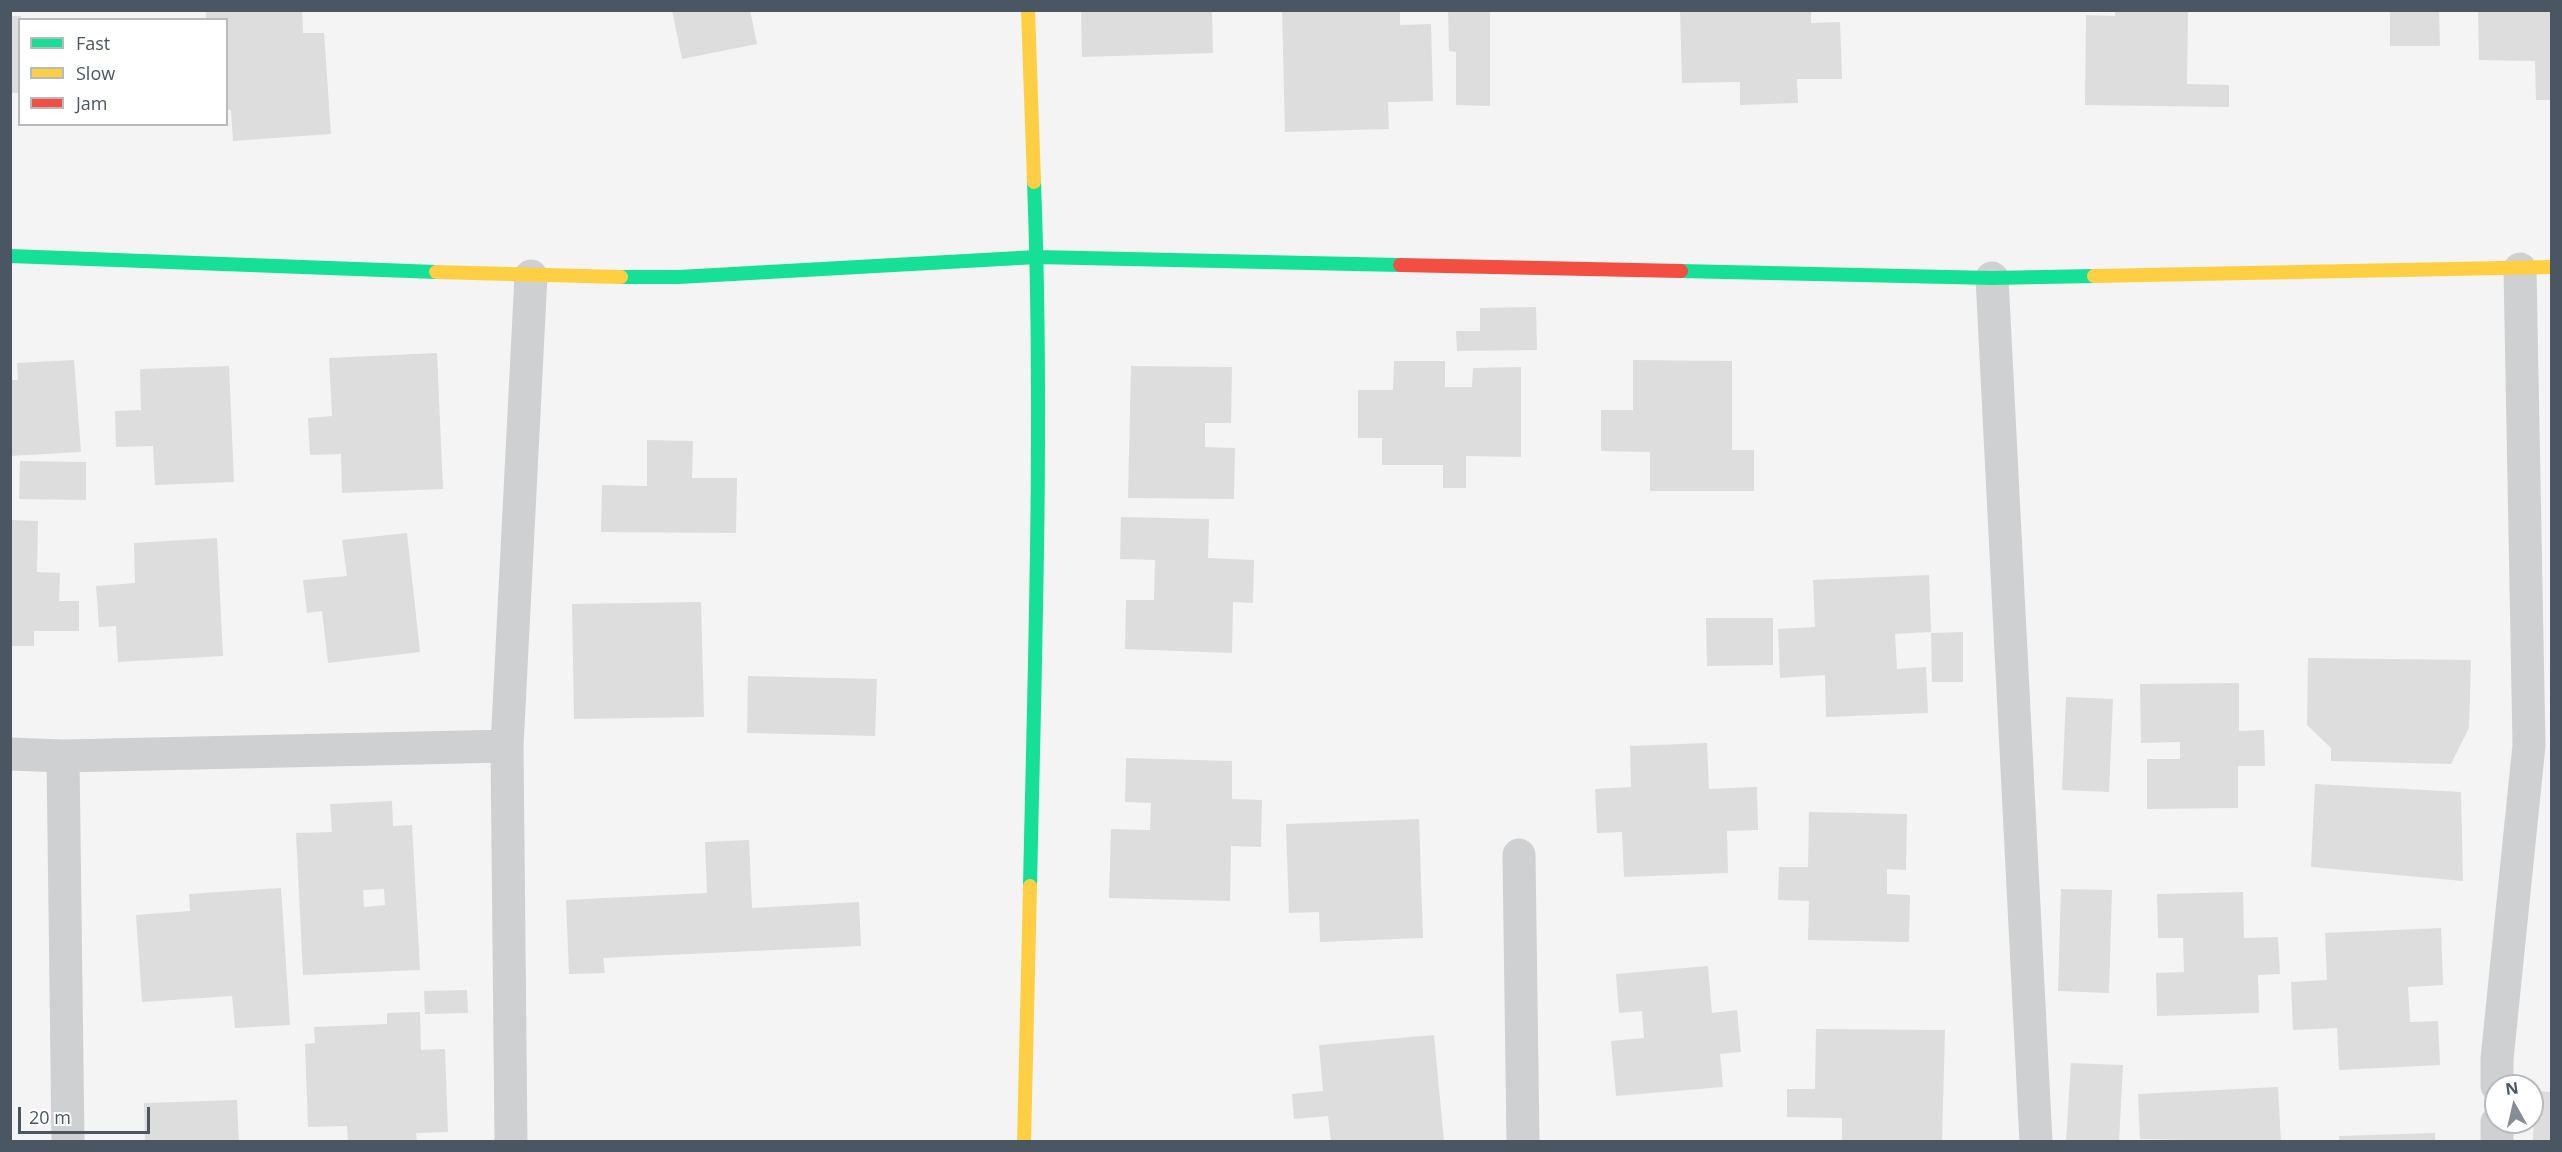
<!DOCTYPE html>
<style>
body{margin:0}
#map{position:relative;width:2562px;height:1152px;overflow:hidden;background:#f4f4f4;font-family:"Open Sans",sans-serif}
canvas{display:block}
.frame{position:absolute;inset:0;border:12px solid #4a5661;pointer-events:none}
.legend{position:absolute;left:18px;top:18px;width:210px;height:108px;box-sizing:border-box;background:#fff;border:2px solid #b7bbc0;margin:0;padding:8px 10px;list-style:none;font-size:18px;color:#4a5661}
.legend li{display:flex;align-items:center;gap:12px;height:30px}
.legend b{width:30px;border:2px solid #b7bbc0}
.north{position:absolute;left:2484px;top:1074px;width:60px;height:60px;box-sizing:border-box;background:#fff;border:2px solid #b7bbc0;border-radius:50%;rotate:352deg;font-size:16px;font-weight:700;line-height:24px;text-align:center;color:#4a5661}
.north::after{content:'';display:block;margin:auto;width:21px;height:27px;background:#868d94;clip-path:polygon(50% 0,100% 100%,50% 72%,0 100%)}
.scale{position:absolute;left:18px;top:1107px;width:132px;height:27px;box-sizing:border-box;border:3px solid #4a5661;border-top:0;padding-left:8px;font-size:18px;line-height:21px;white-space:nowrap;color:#4a5661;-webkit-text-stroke:4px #fff;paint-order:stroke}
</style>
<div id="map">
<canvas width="2562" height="1152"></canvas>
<div class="frame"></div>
<ul class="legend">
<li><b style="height:8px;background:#16e098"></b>Fast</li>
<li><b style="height:8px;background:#ffcf43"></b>Slow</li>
<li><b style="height:8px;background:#f24e42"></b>Jam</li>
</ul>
<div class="north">N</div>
<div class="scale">20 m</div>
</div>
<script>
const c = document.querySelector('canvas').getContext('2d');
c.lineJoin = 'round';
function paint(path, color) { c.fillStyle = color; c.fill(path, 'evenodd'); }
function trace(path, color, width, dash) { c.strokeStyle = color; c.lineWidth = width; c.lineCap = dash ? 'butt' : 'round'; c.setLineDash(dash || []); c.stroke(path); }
const building = new Path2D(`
 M206,10H302L303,33H324L331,134L233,141L231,110H226V20H206Z
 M672,10H750L757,44L682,59Z
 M1081,10H1212L1213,53L1082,57Z
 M1282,10H1400V25L1431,24L1433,101L1388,102L1389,129L1285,132Z
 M1448,10H1490V106L1456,105V52L1449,51Z
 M1680,10H1811V23L1840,22L1842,79H1797L1798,103L1740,105V82L1682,83Z
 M2115,10H2188L2187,84L2229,85V107L2085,105L2086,15L2115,16Z
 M2390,10H2439L2440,46H2390Z
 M2478,10H2552V100H2536L2535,61L2479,60Z
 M10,16H21L20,93H10Z
 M1536,307L1537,350L1457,351L1456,331H1480V308Z
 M437,353L443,489L342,493L341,454L310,455L308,418L332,416L329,358Z
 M74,360L81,452L10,456V380H18L17,363Z
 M1633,360L1732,361V450H1754V491H1650V452L1601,451V410H1633Z
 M1394,361H1445V387H1472L1473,368L1521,367V457L1466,456V488H1443V465H1382V438H1358V390H1393Z
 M229,366L234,482L155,485L153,446L116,447L115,411L141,410L140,369Z
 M1131,366L1232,367L1231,423H1205V447L1235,448L1234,499L1128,498Z
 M647,440L693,441L692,478H737L736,533L601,532L602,485L647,486Z
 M20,461L86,462V500L19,499Z
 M1121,517L1209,519L1208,558L1254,560L1253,603L1233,602L1232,653L1125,649L1126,600H1154L1155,560L1120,559Z
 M10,520L38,521L37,572L60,573L59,601H79V631H34V646H10Z
 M407,533L420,652L328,663L322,611L307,613L303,580L347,576L342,540Z
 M217,538L223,656L118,662L116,626L99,627L96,586L135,583L134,543Z
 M1929,575L1931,632L1895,634L1897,669L1926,667L1928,713L1826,717L1825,675L1780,678L1778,629L1815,627L1813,580Z
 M701,602L704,717L574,719L572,604Z
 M1706,618H1773V665L1707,666Z
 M1963,632V682H1932L1931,633Z
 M2308,658L2471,660L2469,728L2451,764L2331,761V748L2307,725Z
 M748,676L877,679L875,736L747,733Z
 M2239,683V731L2264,730L2265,766H2238V808L2147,809V759H2180V742L2141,743L2140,684Z
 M2066,697L2113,699L2109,792L2062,790Z
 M1707,743L1709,789L1757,787L1758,830L1727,831L1728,873L1624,877L1622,832L1597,833L1595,789L1631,787L1630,746Z
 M1126,758L1232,761V799L1262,800L1261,847L1231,846L1230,901L1109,898L1111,829L1150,830L1151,803L1125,802Z
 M2315,784L2461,792L2463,881L2311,867Z
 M392,801L393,826L412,825L420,970L303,975L296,833L332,832L330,804ZM384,889L385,905L364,907L363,890Z
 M1809,812L1907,814L1906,870L1887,869V894L1910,895L1909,942L1808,940L1809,901L1778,900L1779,867H1808Z
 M1419,819L1423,938L1320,942L1319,912L1289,913L1286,824Z
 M749,840L752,908L859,902L861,946L603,958L605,973L569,974L566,900L707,893L705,842Z
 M281,888L290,1025L235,1028L232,996L142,1002L136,915L190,911L189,894Z
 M2061,889L2112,890L2109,993L2058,991Z
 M2243,892L2244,938L2278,937L2280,974L2258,975L2259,1013L2157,1016L2156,973L2184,972L2183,938H2158L2157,894Z
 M2441,928L2443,985L2408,987L2410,1022L2438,1021L2440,1065L2339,1070L2337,1028L2293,1030L2291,982L2327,980L2325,933Z
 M1708,966L1712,1013L1737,1010L1741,1052L1720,1054L1723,1087L1616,1096L1611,1041L1644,1038L1642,1011L1619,1013L1616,974Z
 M467,990L468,1013L425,1014L424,991Z
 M420,1012L421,1050L445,1049L448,1132L416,1133L417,1142H348L347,1126L308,1127L305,1044L315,1043L314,1027L387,1024V1013Z
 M1816,1029L1945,1030L1942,1142H1842V1118L1787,1117V1089H1815Z
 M1434,1035L1444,1142H1331L1328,1116L1294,1119L1292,1094L1323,1091L1319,1045Z
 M2071,1063L2123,1065L2119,1142H2066Z
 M2278,1087L2281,1142L2140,1139L2138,1094Z
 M2534,1091L2552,1092V1142H2533Z
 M237,1100L239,1142H145L144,1103Z
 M2435,1133V1142H2339V1136Z`);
const street = new Path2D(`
 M1992,278L2036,1142
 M10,754L63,756L507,746
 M63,756L68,1142
 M1519,855L1523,1142
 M2497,1086V1059L2529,745L2520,269
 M511,1142L507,746L531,276
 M2497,1142V1122`);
const fast = new Path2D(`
 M10,256L436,272
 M1681,271L1992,278L2094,276
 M621,277H679L1037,257L1400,265
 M1030,886C1035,652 1043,416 1034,182`);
const slow = new Path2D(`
 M1028,10L1034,182
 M436,272L621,277
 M2094,276L2552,267
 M1024,1142L1030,886`);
const jam = new Path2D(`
 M1400,265L1681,271`);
paint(building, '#ddddde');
trace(street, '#ced0d2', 33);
trace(fast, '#16e098', 14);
trace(slow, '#ffcf43', 14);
trace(jam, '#f24e42', 14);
</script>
